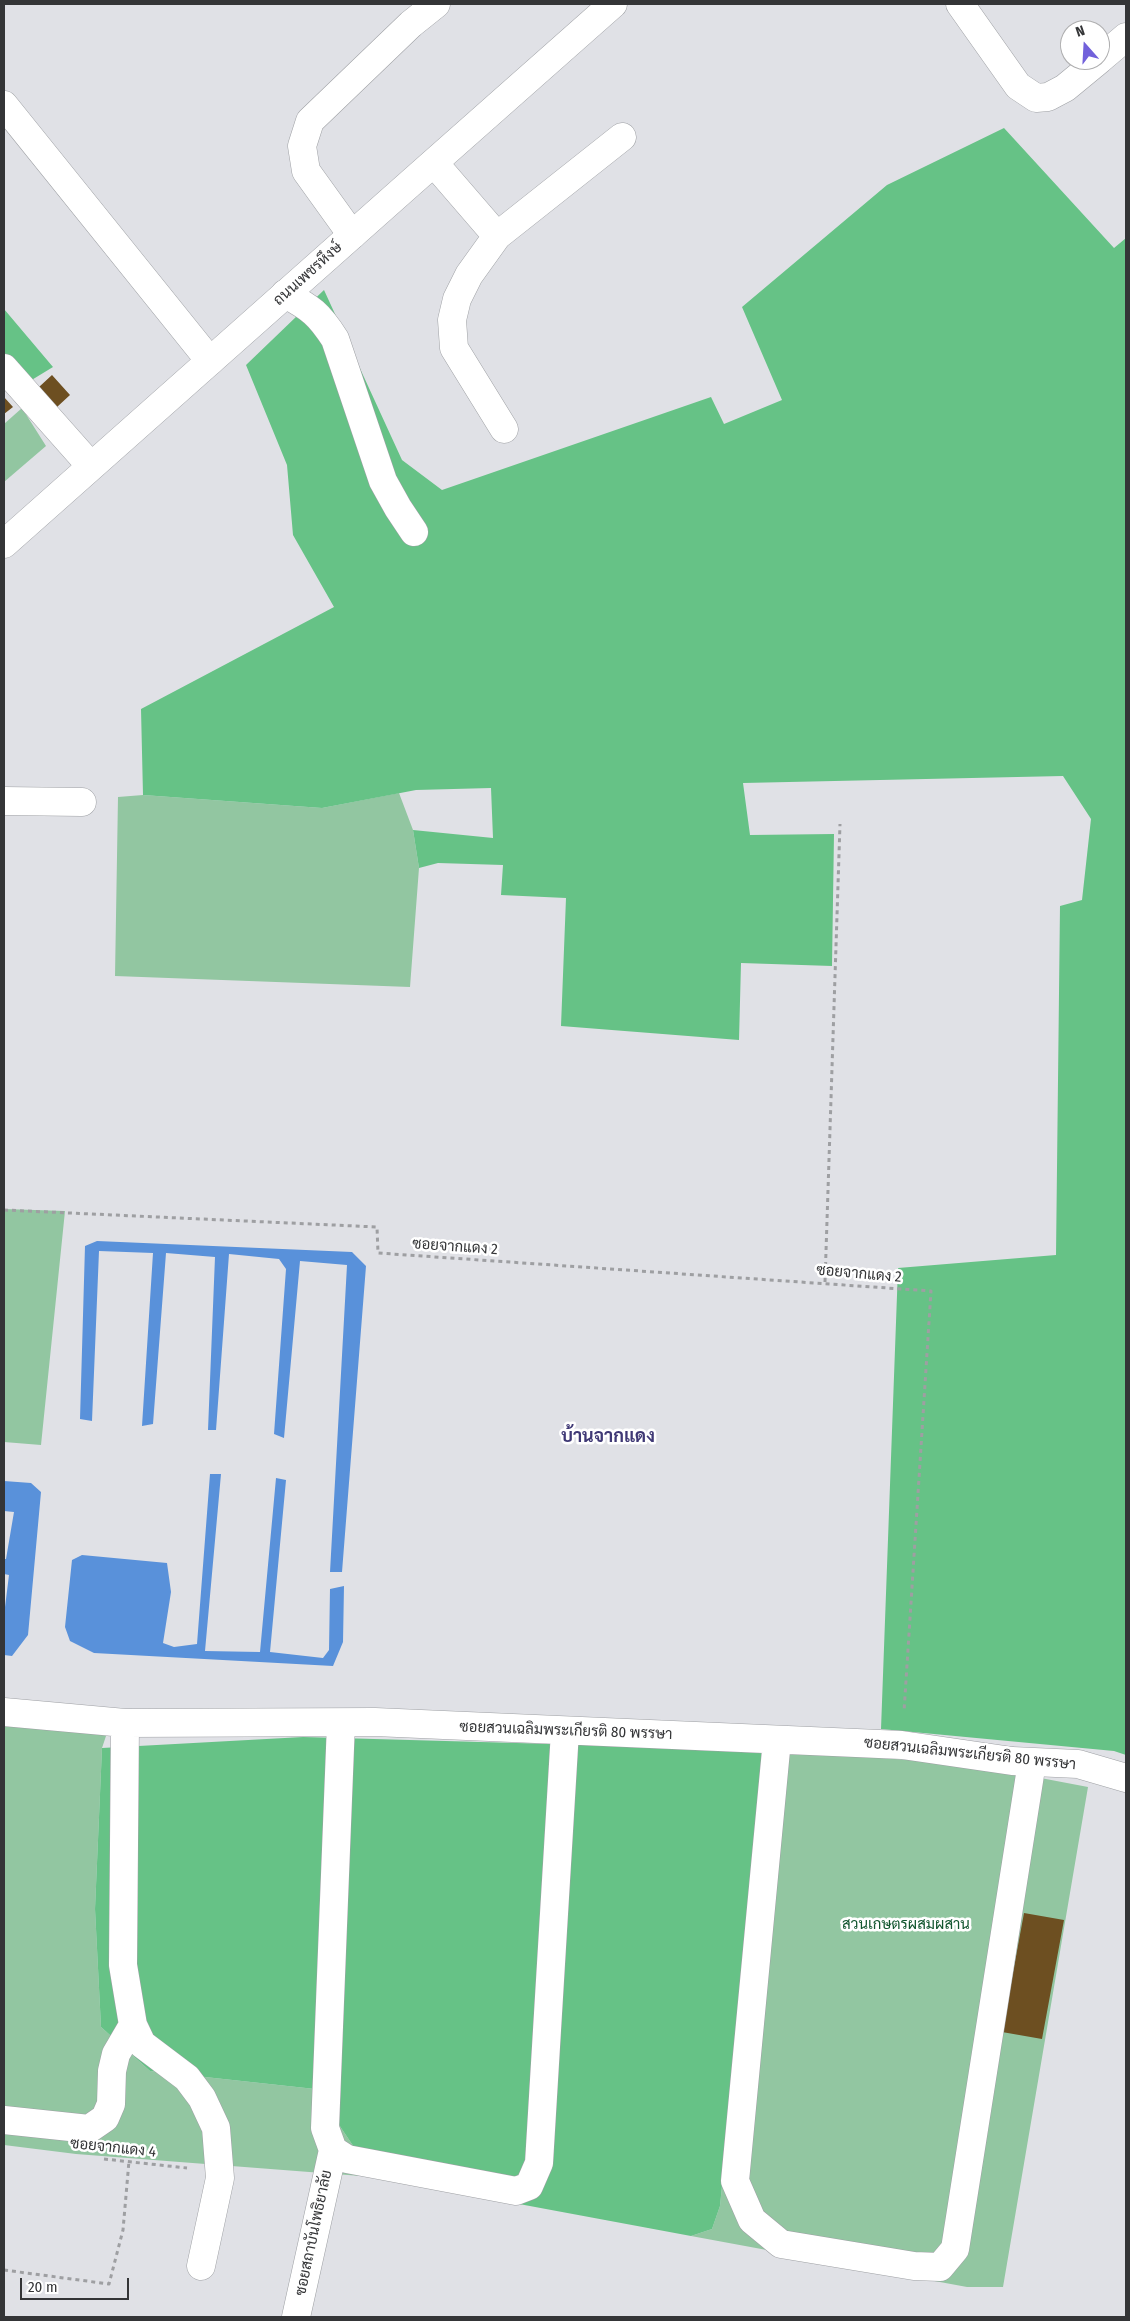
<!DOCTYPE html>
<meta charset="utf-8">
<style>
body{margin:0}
#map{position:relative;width:1130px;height:2321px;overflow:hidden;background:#e0e1e6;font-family:"Fira Sans Condensed",sans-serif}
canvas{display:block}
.frame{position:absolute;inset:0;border:5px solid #343537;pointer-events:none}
.north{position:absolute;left:1060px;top:20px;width:50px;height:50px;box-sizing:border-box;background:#fff;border:1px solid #aeaeaf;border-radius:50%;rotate:341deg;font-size:14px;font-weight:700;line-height:20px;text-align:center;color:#343537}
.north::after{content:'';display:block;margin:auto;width:18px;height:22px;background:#7261db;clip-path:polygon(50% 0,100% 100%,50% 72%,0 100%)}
.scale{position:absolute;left:20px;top:2278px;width:109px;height:22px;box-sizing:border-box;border:2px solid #343537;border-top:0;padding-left:6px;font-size:15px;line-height:18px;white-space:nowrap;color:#343537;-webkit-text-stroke:4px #fff;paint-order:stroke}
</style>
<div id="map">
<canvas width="1130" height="2321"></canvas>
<div class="frame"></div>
<div class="north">N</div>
<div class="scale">20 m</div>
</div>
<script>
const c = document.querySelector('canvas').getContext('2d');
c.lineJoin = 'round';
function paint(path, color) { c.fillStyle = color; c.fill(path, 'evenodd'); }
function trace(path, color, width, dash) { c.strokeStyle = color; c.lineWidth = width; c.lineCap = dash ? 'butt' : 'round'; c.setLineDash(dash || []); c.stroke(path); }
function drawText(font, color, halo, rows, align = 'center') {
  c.font = font + ' "Fira Sans Condensed",Sarabun,sans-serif'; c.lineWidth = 5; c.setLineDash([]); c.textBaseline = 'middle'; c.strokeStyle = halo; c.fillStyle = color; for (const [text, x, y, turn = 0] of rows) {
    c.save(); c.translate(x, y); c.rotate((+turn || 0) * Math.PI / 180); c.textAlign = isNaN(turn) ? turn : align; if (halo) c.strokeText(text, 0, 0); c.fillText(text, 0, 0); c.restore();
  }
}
const green = new Path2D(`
 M22,408L46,446L4,482V424Z
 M399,793L413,830L419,868L410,987L115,976L118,797L143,795L322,808Z
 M4,1209L65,1211L41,1445L4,1442Z
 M4,1723L107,1733L102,1748L95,1909L101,2027L150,2071L315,2089L374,2177L76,2154L4,2145Z
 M765,1750L967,1764L1088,1787L1003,2287H967L691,2236L712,2229L720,2206Z`);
const forest = new Path2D(`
 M1004,128L1114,248L1126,238V1755L1114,1751L881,1729L898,1268L1056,1255L1060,906L1082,900L1091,819L1063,776L743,783L750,835L834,834L832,966L741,963L739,1040L561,1026L566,898L501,895L503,865L438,863L419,868L413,830L493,838L491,788L416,790L322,808L143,795L141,709L334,607L293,535L287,465L246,365L324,290L402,460L442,490L711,397L724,424L782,400L742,307L887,185Z
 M4,309L53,367L30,381L4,353Z
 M303,1737L765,1750L720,2206L712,2229L691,2236L374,2177L315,2089L150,2071L101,2027L95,1909L102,1748Z`);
const water = new Path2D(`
 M97,1241L352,1252L366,1266L342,1572H330L347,1265L300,1261L284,1438L274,1434L286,1269L279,1259L229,1254L216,1430H208L215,1257L166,1253L153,1424L142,1426L153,1253L99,1251L92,1421L80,1419L85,1246Z
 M210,1474H221L205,1651L260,1652L276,1478L286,1480L270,1652L323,1658L329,1650L330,1589L344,1586L343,1642L333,1666L94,1653L70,1641L65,1627L72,1560L82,1555L167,1563L171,1592L163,1643L174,1647L197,1644Z
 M4,1481L31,1483L41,1492L28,1635L12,1656L4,1655V1615L9,1575L4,1574V1559H6L14,1512L4,1511Z`);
const building = new Path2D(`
 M52,375L70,395L57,407L39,387Z
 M4,397L13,407L4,414Z
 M1024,1913L1064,1920L1042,2039L1002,2032Z`);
const path = new Path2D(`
 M4,1210L377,1227L378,1253L931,1291L904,1712
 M825,1282L840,824
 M104,2159L187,2168
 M4,2270L109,2284L123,2230L129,2161`);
const minor = new Path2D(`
 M960,4L1018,86L1036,98L1048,97L1065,88L1099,60
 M1100,59L1126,37
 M4,105L210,361
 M434,163L497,236L622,137
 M352,235L306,171L302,146L310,121L411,24L436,4
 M497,236L469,275L457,299L452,320L454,348L504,429
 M285,294C311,308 319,314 335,339L383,481L398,508L414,532
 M4,368L90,465
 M4,801L82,802
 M4,1712L125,1723L375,1722L902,1745L1012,1761L1078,1764L1126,1778
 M125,1723L123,1965L133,2025L142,2044L187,2078L202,2098L216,2128L220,2178L201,2266
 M341,1723L325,2128L333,2150L347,2159L516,2191L529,2186L539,2163L565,1731
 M777,1740L735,2181L752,2220L781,2244L914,2266L940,2267L955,2249L1032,1762
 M4,2120L89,2129L105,2118L111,2104L112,2071L116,2054L133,2025
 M296,2317L333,2150`);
const major = new Path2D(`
 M4,544C206,363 410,184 613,4`);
const streetNames = [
 ["ถนนเพชรหึงษ์",308,274,-42],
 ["ซอยจากแดง 2",455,1247,4],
 ["ซอยจากแดง 2",859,1274,5],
 ["ซอยสวนเฉลิมพระเกียรติ 80 พรรษา",566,1731,2],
 ["ซอยสวนเฉลิมพระเกียรติ 80 พรรษา",970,1754,6],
 ["ซอยจากแดง 4",113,2148,6],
 ["ซอยสถาบันโพธิยาลัย",314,2233,-78]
];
const parkNames = [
 ["สวนเกษตรผสมผสาน",906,1925]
];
const quarterNames = [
 ["บ้านจากแดง",608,1437]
];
paint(green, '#92c6a1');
paint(forest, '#66c286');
paint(water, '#5991da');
paint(building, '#6d4f21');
trace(minor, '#9ea0a4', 29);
trace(major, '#9ea0a4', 29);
trace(path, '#9e9fa2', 3, [4, 4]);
trace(minor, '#fff', 28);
trace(major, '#fff', 28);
drawText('15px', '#343537', '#fff', streetNames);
drawText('15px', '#12562f', '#fff', parkNames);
drawText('bold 18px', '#3f3875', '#fff', quarterNames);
</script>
